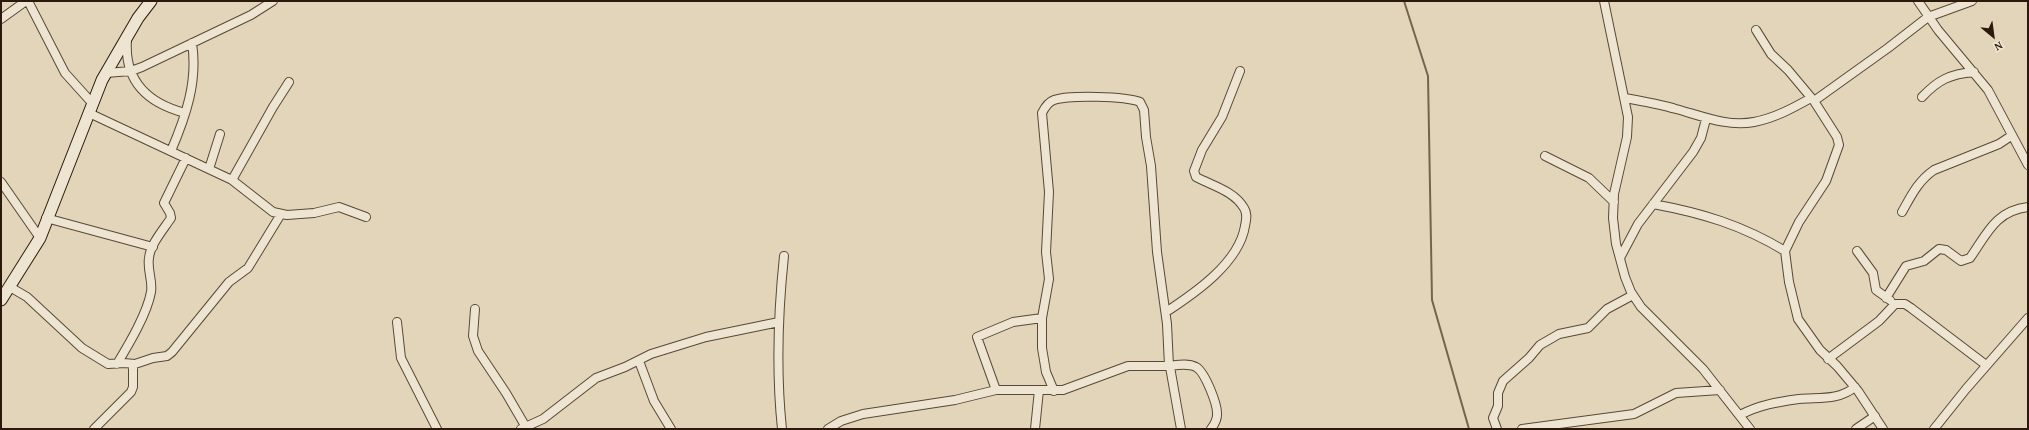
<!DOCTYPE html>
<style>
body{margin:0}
#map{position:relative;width:2029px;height:430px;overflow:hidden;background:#e3d5b9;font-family:"Gentium Book Plus",serif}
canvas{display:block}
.frame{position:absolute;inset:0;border:2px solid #2c190b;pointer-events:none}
.north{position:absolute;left:1973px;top:16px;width:40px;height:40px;-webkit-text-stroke:3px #ede4d2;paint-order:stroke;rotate:151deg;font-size:11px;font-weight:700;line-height:16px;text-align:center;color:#2c190b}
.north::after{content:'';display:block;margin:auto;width:14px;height:18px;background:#2c190b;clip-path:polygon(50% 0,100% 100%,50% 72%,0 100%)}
</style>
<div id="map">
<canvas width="2029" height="430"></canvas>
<div class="frame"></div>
<div class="north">N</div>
</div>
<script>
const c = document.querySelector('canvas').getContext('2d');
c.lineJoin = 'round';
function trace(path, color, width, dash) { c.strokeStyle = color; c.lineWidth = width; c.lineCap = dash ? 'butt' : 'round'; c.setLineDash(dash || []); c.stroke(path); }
const stream = new Path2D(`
 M1404,1L1428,76L1432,300L1469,429`);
const minor = new Path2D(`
 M28,1L65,73L93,104
 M1604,1L1628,117L1627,137L1614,194L1613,218L1616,244L1625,277L1631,292L1641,307L1703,369L1750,429
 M1918,1L1938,30L1988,90L2028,165
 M1,19L26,1
 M1756,30L1771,54L1788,70L1814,101L1837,137L1839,145L1826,181L1799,222L1785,251L1789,282L1798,319L1820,350L1837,366L1858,391L1883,429
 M127,40C124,81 147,103 185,113
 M106,73L131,71L142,67L251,15L273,1
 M1922,97C1938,80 1950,74 1974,72
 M1625,98C1642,101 1659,104 1676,109C1702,116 1727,127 1754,122C1775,118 1793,108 1811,98
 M1814,101L1888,48L1928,17L1972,1
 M89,113L232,180L273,212L287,215L314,213L339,207L366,217
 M171,151C186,116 198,81 192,43
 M1545,156L1589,178L1614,202
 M209,169L220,134
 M232,180L273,107L289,82
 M1,182L40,238
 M1653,204C1702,213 1742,225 1785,251
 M1902,212C1911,196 1918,181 1934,170L1999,144L2011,136
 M46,218L153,247
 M1857,251L1873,273L1876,290L1890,300
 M1620,258L1638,224L1693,152L1701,138L1706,119
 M10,287L27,297L82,348L108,364L124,363L135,364L153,358L167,356L172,352L229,282L248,268L281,214
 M1886,298L1906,266L1924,261L1939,249L1946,250L1961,261L1970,258C1987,234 1995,211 2028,207
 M475,309L473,336L478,351L506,393L527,429
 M1166,312C1195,293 1239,263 1245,226C1246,220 1248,214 1244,208C1234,191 1213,186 1196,177L1194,171L1202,150L1222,117L1240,71
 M397,322L401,358L437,429
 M1828,359L1879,321L1895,304H1905L1911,308L1986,365
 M639,361L654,401L671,429
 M117,364C129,344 147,314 151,292C153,281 147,270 149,258C150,245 163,230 171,218L170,213L164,203L186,158
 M996,390L977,337L1013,322L1042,318
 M1054,391L1046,372L1042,348V318L1049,279L1046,252L1049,192L1042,113C1045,107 1048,102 1054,100C1069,95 1125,96 1140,102L1144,110L1146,137L1151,166L1157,252L1167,324L1169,366C1178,365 1188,363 1196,367C1205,372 1218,405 1217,415C1217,420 1214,425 1211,429
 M1740,415C1759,405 1777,402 1799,399C1818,397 1838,401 1855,387
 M94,429L131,392L133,387V365
 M521,429L543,419L596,378L625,367L651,354L706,337L779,322
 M782,429C776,372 778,313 784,256
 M828,429L841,421L863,414L955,400L996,390H1063L1128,366H1169L1170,367L1181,429
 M1035,429L1039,390
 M1497,429L1493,418L1498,406V393L1503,381L1529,358L1540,345L1559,334L1588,328L1607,309L1633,295
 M1522,429L1634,414L1676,393L1720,390
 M1856,429L1875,416
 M1934,429L1966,389L2028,318`);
const secondary = new Path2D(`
 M1,300L40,238L102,80L138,18L151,1`);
trace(stream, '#756350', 2);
trace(minor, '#5a4836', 10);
trace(secondary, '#2c190b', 13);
trace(minor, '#ede4d2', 8);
trace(secondary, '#ede4d2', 11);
</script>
